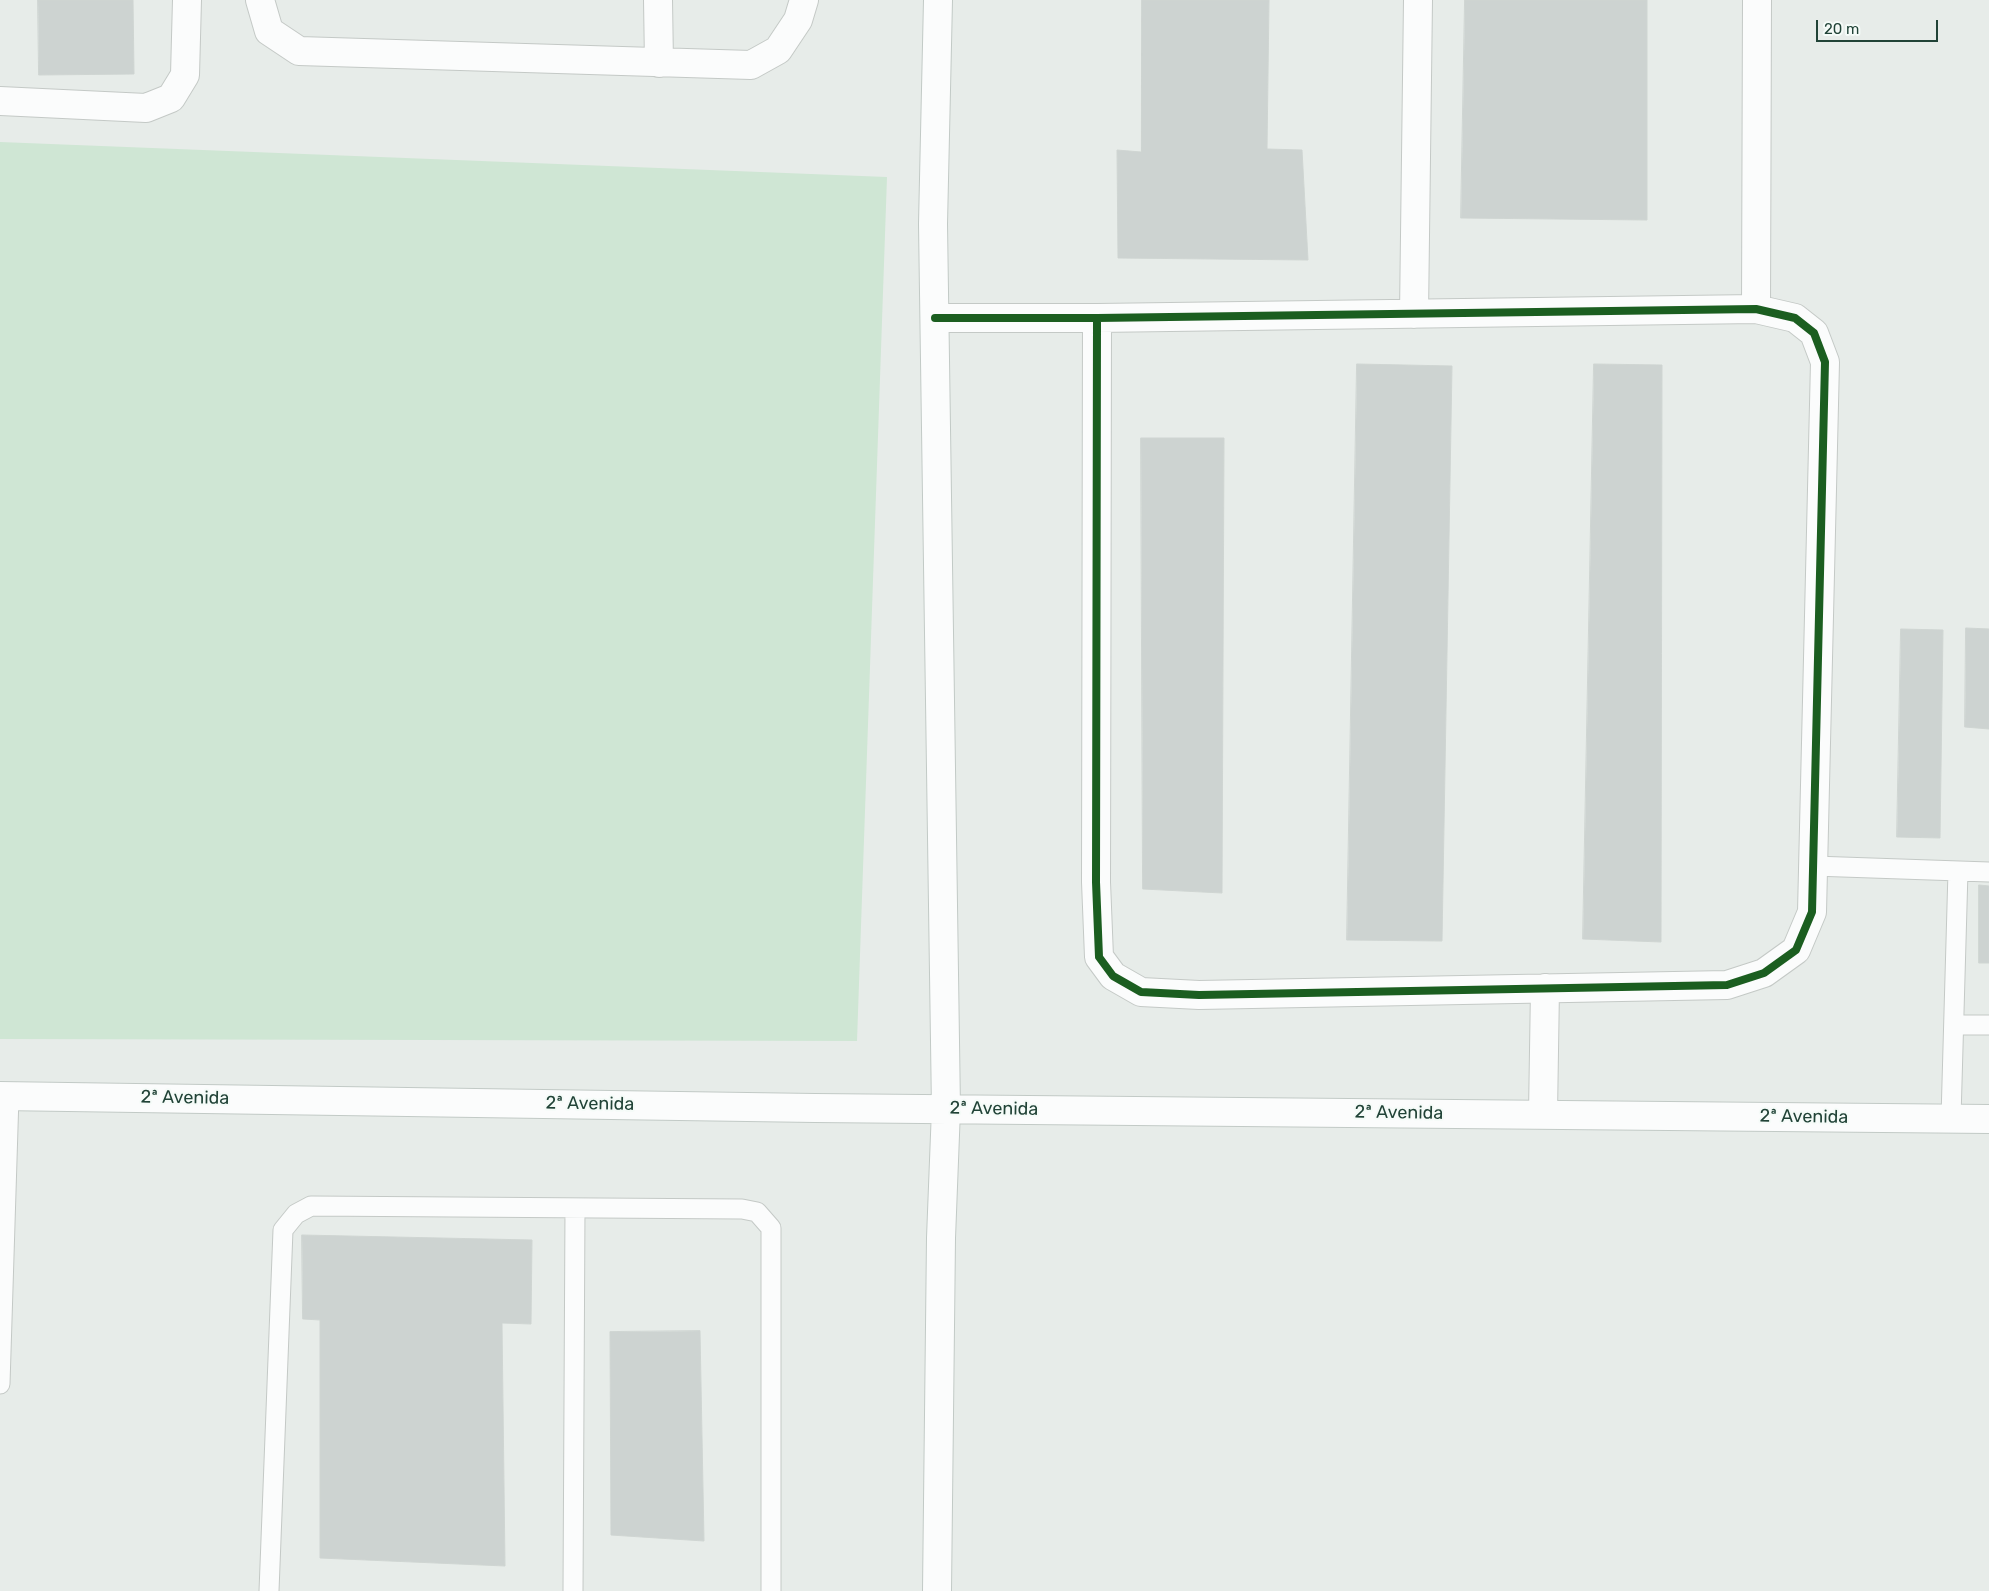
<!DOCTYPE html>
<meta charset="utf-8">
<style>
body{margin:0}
#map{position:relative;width:1989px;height:1591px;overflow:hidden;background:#e7ece9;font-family:Rubik,sans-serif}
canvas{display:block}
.scale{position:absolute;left:1816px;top:20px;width:122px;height:22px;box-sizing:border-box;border:2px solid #214337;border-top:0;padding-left:6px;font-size:15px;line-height:18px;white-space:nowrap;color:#214337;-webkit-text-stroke:4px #f5fbf8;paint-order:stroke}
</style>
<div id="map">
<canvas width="1989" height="1591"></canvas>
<div class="scale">20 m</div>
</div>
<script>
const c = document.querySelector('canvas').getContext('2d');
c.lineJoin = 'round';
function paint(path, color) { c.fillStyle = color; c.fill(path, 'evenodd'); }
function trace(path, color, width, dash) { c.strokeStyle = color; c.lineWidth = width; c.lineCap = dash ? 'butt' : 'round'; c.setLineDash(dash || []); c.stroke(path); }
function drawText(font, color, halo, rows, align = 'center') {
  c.font = font + ' Rubik,sans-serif'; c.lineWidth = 4; c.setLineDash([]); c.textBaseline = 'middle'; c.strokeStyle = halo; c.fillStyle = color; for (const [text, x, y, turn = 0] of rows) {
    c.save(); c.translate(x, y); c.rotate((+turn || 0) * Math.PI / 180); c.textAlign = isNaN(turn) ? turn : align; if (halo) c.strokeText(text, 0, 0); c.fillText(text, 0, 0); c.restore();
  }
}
const green = new Path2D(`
 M0,142L887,177L857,1041L0,1039Z`);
const building = new Path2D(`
 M38,0H133L134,74L39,75Z
 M1142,0H1269L1267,149L1302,150L1308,260L1118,258L1117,150L1141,152Z
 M1465,0H1647V220L1461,218Z
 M1357,364L1452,366L1442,941L1347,940Z
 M1594,364L1662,365L1661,942L1583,939Z
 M1141,438H1224L1222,893L1143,889Z
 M1966,628L1989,629V729L1965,727Z
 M1901,629L1943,630L1940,838L1897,837Z
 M1979,885L1989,886V963H1979Z
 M302,1235L532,1240L531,1324L502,1323L505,1566L320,1558V1320L303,1319Z
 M700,1331L704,1541L611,1535L610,1332Z`);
const lane = new Path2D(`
 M1813,866L1989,872
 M1954,1025H1989
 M1951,1118L1958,871
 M0,1384L9,1096
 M269,1591L283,1230L296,1214L311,1206L742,1209L757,1212L771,1228V1591
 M573,1591L575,1208`);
const street = new Path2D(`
 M260,0L269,31L299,51L751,65L778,50L798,20L804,0
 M658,0L659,63
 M0,101L146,108L171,98L185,75L187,0
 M1756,309L1757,0
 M1414,314L1418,0
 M935,318H1097L1756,309L1795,318L1814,333L1825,362L1812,912L1796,950L1764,973L1727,985L1199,995L1141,992L1113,976L1099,957L1096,882L1097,318
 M1543,1114L1545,988`);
const secondary = new Path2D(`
 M0,1096L815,1108L1989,1119
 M937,1591L941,1238L946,1109L933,224L938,0`);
const cycleway = new Path2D(`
 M935,318H1097L1756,309L1795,318L1814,333L1825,362L1812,912L1796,950L1764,973L1727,985L1199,995L1141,992L1113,976L1099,957L1096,882L1097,318`);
const streetNames = [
 ["2ª Avenida",185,1098,1],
 ["2ª Avenida",590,1104,1],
 ["2ª Avenida",994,1109,1],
 ["2ª Avenida",1399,1113,1],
 ["2ª Avenida",1804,1117,1]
];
paint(green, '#cfe6d4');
paint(building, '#cdd3d1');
trace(building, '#cfd5d2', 1);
trace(lane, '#c4c9c6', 21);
trace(street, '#c4c9c6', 30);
trace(secondary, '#c2cac6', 30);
trace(lane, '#fbfcfc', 19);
trace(street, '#fbfcfc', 28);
trace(secondary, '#fbfcfc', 28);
trace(cycleway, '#1b5e20', 8);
drawText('18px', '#214337', '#f5fbf8', streetNames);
</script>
